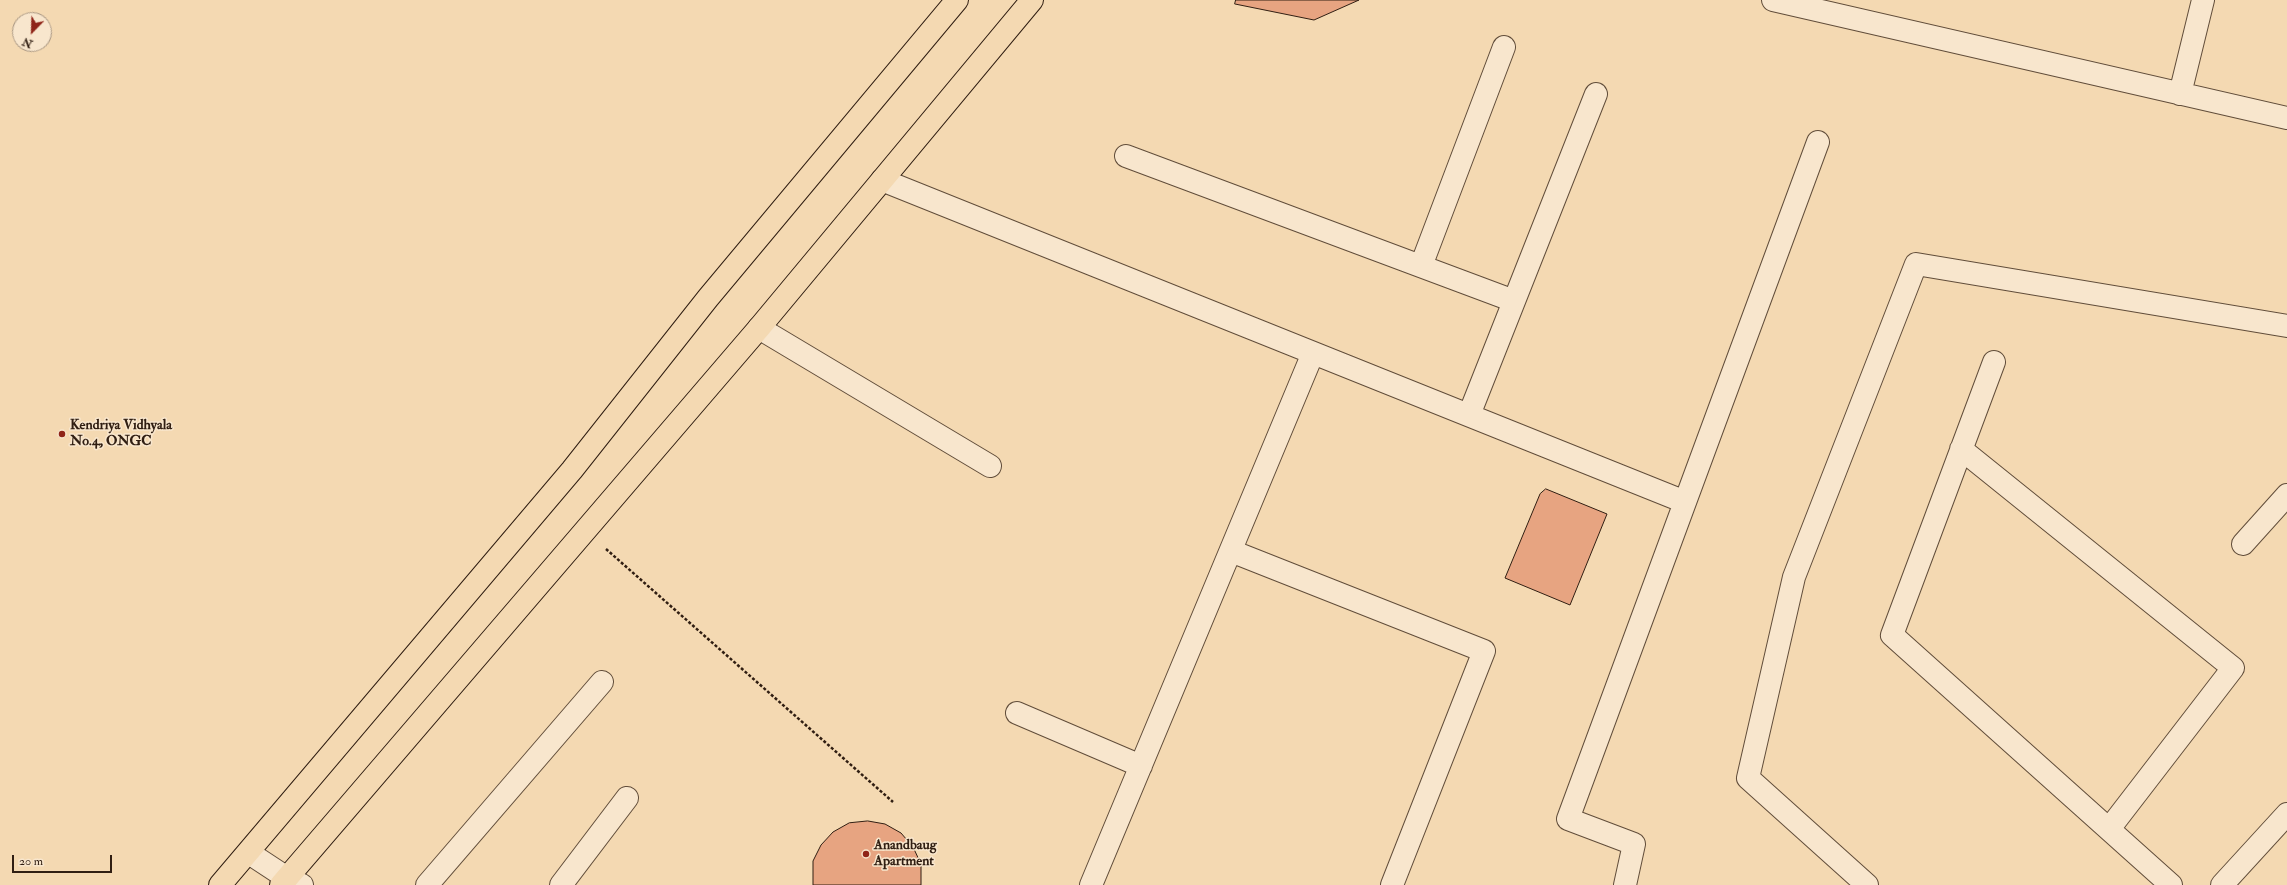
<!DOCTYPE html>
<style>
body{margin:0}
#map{position:relative;width:2287px;height:885px;overflow:hidden;background:#f4d9b2;font-family:"IM FELL Double Pica",serif}
canvas{display:block}
.north{position:absolute;left:12px;top:12px;width:40px;height:40px;box-sizing:border-box;background:#f8e6cd;border:1px solid #a89682;border-radius:50%;rotate:203deg;font-size:11px;font-weight:700;line-height:16px;text-align:center;color:#301e12}
.north::after{content:'';display:block;margin:auto;width:14px;height:18px;background:#8f2418;clip-path:polygon(50% 0,100% 100%,50% 72%,0 100%)}
.scale{position:absolute;left:12px;top:855px;width:100px;height:18px;box-sizing:border-box;border:2px solid #301e12;border-top:0;padding-left:5px;font-size:12px;line-height:14px;white-space:nowrap;color:#301e12;-webkit-text-stroke:3px #f8e6cd;paint-order:stroke}
</style>
<div id="map">
<canvas width="2287" height="885"></canvas>
<div class="north">N</div>
<div class="scale">20 m</div>
</div>
<script>
const c = document.querySelector('canvas').getContext('2d');
c.lineJoin = 'round';
function paint(path, color) { c.fillStyle = color; c.fill(path, 'evenodd'); }
function trace(path, color, width, dash) { c.strokeStyle = color; c.lineWidth = width; c.lineCap = dash ? 'butt' : 'round'; c.setLineDash(dash || []); c.stroke(path); }
function drawText(font, color, halo, rows, align = 'center') {
  c.font = font + ' "IM FELL Double Pica",serif'; c.lineWidth = 3; c.setLineDash([]); c.textBaseline = 'middle'; c.strokeStyle = halo; c.fillStyle = color; for (const [text, x, y, turn = 0] of rows) {
    c.save(); c.translate(x, y); c.rotate((+turn || 0) * Math.PI / 180); c.textAlign = isNaN(turn) ? turn : align; if (halo) c.strokeText(text, 0, 0); c.fillText(text, 0, 0); c.restore();
  }
}
const building = new Path2D(`
 M1236,0H1359L1314,20L1235,4Z
 M1546,489L1607,514L1570,605L1505,578L1540,494Z
 M868,821L885,824L901,833L913,847L921,864V885H813V861L821,845L833,832L849,823Z`);
const path = new Path2D(`
 M606,549L893,802`);
const minor = new Path2D(`
 M1773,0L2287,118
 M2180,94L2203,0
 M1126,156L1514,301
 M882,180L1685,502
 M1421,266L1504,47
 M759,328L990,466
 M1994,362L1892,635L2171,885
 M1469,415L1596,94
 M1961,449L2233,668L2109,829
 M2243,544L2287,495
 M1231,551L1484,651L1392,885
 M1017,713L1141,766
 M249,853L287,878L302,885
 M427,885L602,682
 M561,885L627,798
 M1091,885L1313,353
 M1625,885L1634,844L1568,819L1818,142
 M1867,885L1748,778L1794,577L1916,264L2287,326`);
const tertiary = new Path2D(`
 M2222,885L2287,814`);
const primary = new Path2D(`
 M220,885L572,470L708,298L957,0
 M281,885L759,328L1032,0`);
const markers = [
 [62,434,4,"#8f2418"],
 [866,854,4,"#8f2418"]
];
const poiNames = [
 ["Kendriya Vidhyala",70,426],
 ["No.4, ONGC",70,442],
 ["Anandbaug",874,846],
 ["Apartment",874,862]
];
paint(building, '#e7a481');
trace(building, '#301e12', 1);
trace(minor, '#614d3a', 24);
trace(tertiary, '#614d3a', 24);
trace(primary, '#301e12', 24);
trace(path, '#301e12', 2.5, [3, 2]);
trace(minor, '#f8e6cd', 22);
trace(tertiary, '#f8e6cd', 22);
trace(primary, '#f4d9b2', 22);
for (const [x, y, r, color] of markers) { const dot = new Path2D(); dot.arc(x, y, r, 0, 2 * Math.PI); c.fillStyle = color; c.fill(dot); trace(dot, '#f8e6cd', 1.5); }
drawText('bold 14px', '#301e12', '#f8e6cd', poiNames, 'left');
</script>
